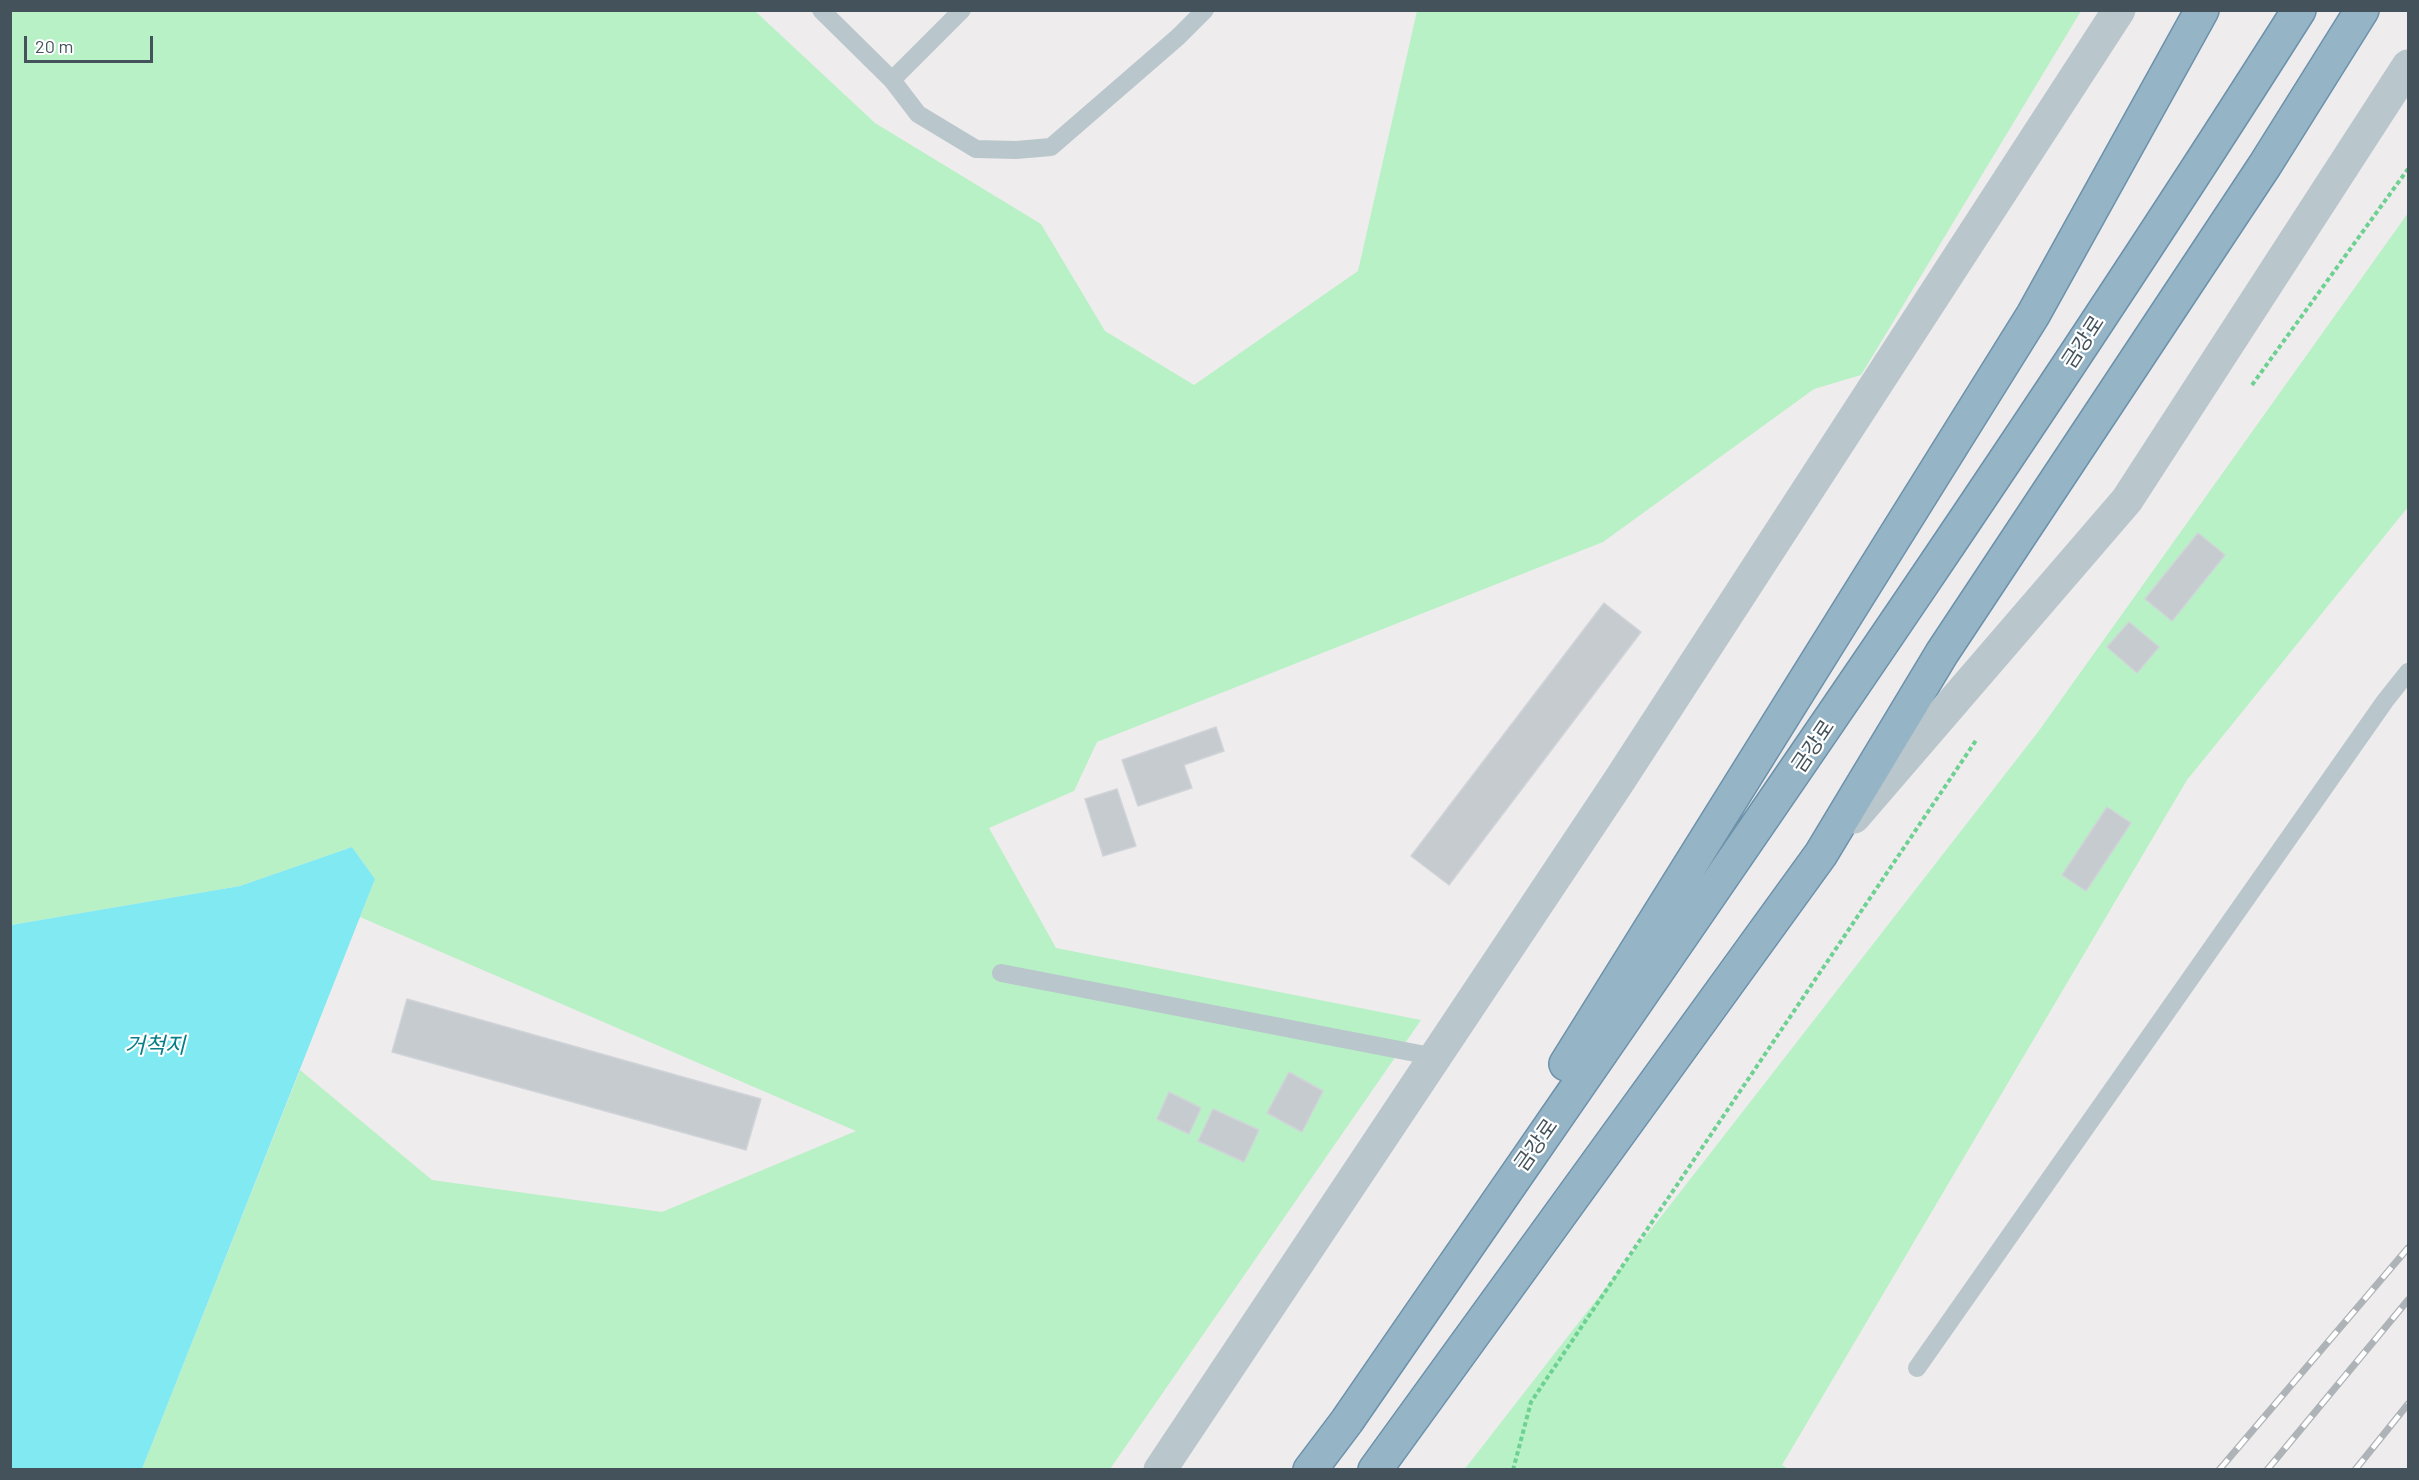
<!DOCTYPE html>
<meta charset="utf-8">
<style>
body{margin:0}
#map{position:relative;width:2419px;height:1480px;overflow:hidden;background:#efeced;font-family:Barlow,sans-serif}
canvas{display:block}
.frame{position:absolute;inset:0;border:12px solid #44535b;pointer-events:none}
.scale{position:absolute;left:24px;top:36px;width:129px;height:27px;box-sizing:border-box;border:3px solid #44535b;border-top:0;padding-left:8px;font-size:18px;line-height:21px;white-space:nowrap;color:#44535b;-webkit-text-stroke:4px #fff;paint-order:stroke}
</style>
<div id="map">
<canvas width="2419" height="1480"></canvas>
<div class="frame"></div>
<div class="scale">20 m</div>
</div>
<script>
const c = document.querySelector('canvas').getContext('2d');
c.lineJoin = 'round';
function paint(path, color) { c.fillStyle = color; c.fill(path, 'evenodd'); }
function trace(path, color, width, dash) { c.strokeStyle = color; c.lineWidth = width; c.lineCap = dash ? 'butt' : 'round'; c.setLineDash(dash || []); c.stroke(path); }
function drawText(font, color, halo, rows, align = 'center') {
  c.font = font + ' Barlow,"Noto Sans KR",sans-serif'; c.lineWidth = 4.5; c.setLineDash([]); c.textBaseline = 'middle'; c.strokeStyle = halo; c.fillStyle = color; for (const [text, x, y, turn = 0] of rows) {
    c.save(); c.translate(x, y); c.rotate((+turn || 0) * Math.PI / 180); c.textAlign = isNaN(turn) ? turn : align; if (halo) c.strokeText(text, 0, 0); c.fillText(text, 0, 0); c.restore();
  }
}
const green = new Path2D(`
 M11,11H755L875,123L1041,224L1105,331L1194,385L1358,271L1417,11H2081L1861,375L1814,389L1603,542L1097,742L1074,791L989,828L1056,948L1421,1020L1110,1469H142L300,1070L432,1180L662,1212L856,1131L360,917L375,879L352,847L240,886L11,925Z
 M2408,213V507L2187,780L1782,1465L1788,1469L1464,1470L2038,732Z`);
const water = new Path2D(`
 M352,847L375,879L142,1469H11V925L240,886Z`);
const building = new Path2D(`
 M2198,533L2225,555L2172,621L2145,599Z
 M1604,603L1641,632L1449,885L1411,856Z
 M2129,622L2159,647L2137,673L2107,647Z
 M1216,727L1224,751L1184,765L1192,788L1138,806L1122,760Z
 M1117,789L1136,846L1103,856L1085,799Z
 M2107,807L2131,823L2086,891L2062,875Z
 M407,999L761,1099L746,1150L392,1052Z
 M1289,1072L1323,1091L1302,1132L1267,1113Z
 M1169,1092L1201,1108L1189,1134L1157,1119Z
 M1213,1109L1259,1130L1244,1162L1198,1141Z`);
const path = new Path2D(`
 M2252,385L2408,169
 M1513,1470L1531,1402L1977,739`);
const service = new Path2D(`
 M821,10L892,80L918,114L976,149L1016,150L1051,147L1178,37L1205,10
 M892,80L962,10
 M1001,973L1436,1057
 M1917,1368L2385,701L2408,672`);
const tertiary = new Path2D(`
 M1854,817L2127,500L2408,66
 M1160,1470L1619,781L2119,10`);
const trunk = new Path2D(`
 M1566,1064L2033,315L2202,10
 M1310,1470L1347,1421C1668,954 1995,490 2299,10
 M1375,1470L1821,854L1942,653L2265,165L2362,10`);
const rail = new Path2D(`
 M2219,1470L2408,1248
 M2267,1470L2408,1300
 M2355,1470L2408,1404`);
const streetNames = [
 ["금강로",2083,342,-57],
 ["금강로",1813,746,-56],
 ["금강로",1536,1145,-55]
];
const waterNames = [
 ["거척지",155,1046]
];
paint(green, '#b7f1c5');
paint(water, '#81e9f1');
paint(building, '#c6cbd0');
trace(building, '#d0d4d9', 1.5);
trace(trunk, '#6c92ab', 36);
trace(path, '#6dd192', 4, [4.5, 3]);
trace(service, '#b9c7cd', 18);
trace(tertiary, '#b9c7cd', 33);
trace(trunk, '#95b4c6', 33);
trace(rail, '#aeb3b7', 7);
trace(rail, '#fff', 4.5, [14]);
drawText('21px', '#44535b', '#fff', streetNames);
drawText('italic 22px', '#077e87', '#fff', waterNames);
</script>
